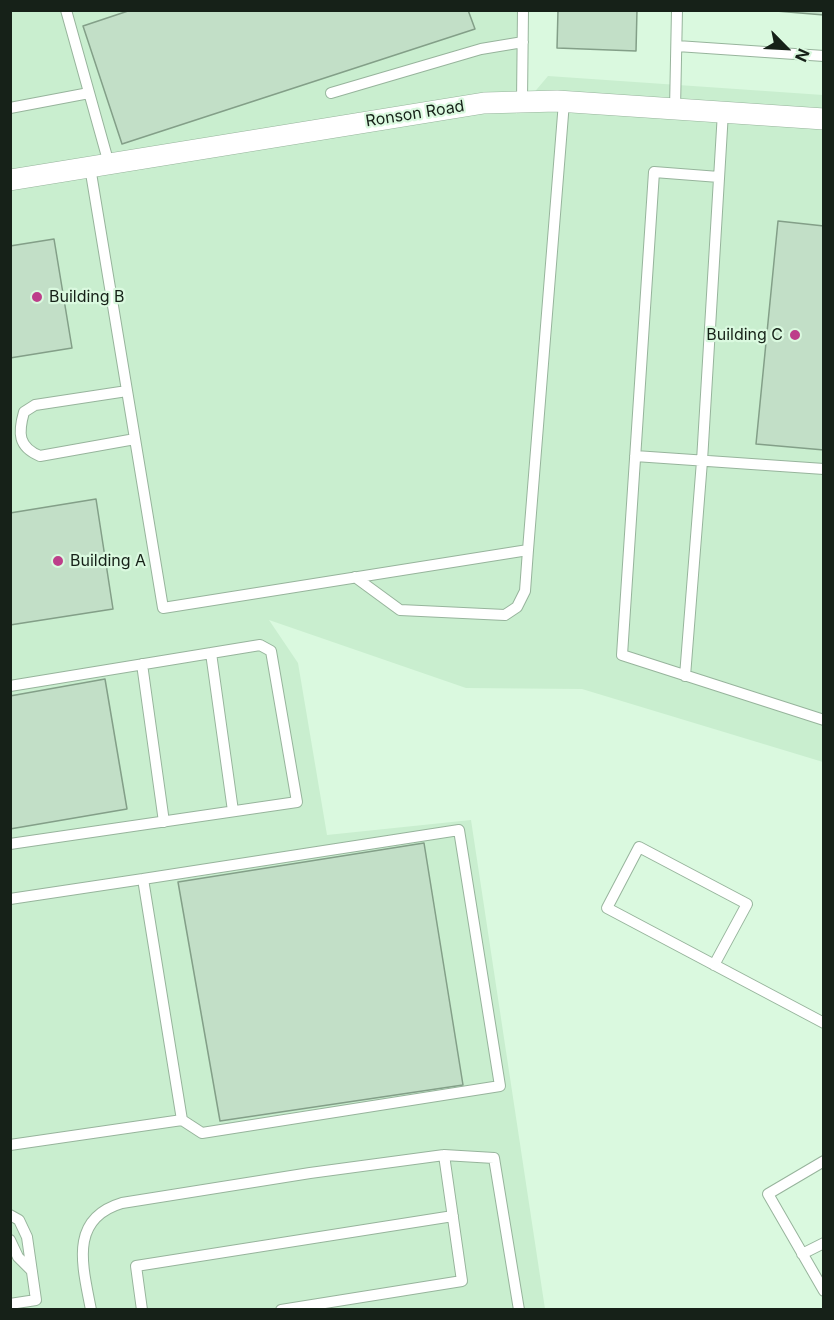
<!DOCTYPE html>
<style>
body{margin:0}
#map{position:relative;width:834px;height:1320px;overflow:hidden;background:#daf9df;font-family:Inter,sans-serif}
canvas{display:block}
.frame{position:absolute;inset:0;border:12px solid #162118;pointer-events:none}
.north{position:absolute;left:756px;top:18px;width:60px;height:60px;-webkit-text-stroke:4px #daf9df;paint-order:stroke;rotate:114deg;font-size:16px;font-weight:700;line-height:24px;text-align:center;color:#162118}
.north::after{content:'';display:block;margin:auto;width:21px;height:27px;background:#162118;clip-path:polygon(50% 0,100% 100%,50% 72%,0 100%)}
</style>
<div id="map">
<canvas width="834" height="1320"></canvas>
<div class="frame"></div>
<div class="north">N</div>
</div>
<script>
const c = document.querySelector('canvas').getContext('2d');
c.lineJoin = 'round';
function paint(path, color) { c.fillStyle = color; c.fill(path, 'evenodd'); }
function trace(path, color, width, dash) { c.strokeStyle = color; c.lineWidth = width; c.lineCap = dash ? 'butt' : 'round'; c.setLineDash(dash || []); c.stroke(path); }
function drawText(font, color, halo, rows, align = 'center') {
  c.font = font + ' Inter,sans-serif'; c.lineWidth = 4.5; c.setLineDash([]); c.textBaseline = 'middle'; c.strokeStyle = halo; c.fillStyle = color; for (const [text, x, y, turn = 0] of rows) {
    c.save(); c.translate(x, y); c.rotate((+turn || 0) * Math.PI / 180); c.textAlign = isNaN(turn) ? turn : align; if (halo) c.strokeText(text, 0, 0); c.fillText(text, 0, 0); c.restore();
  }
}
const built = new Path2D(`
 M10,11H521L516,114L548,76L823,95V762L582,689L466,688L269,620L298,663L327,835L471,820L545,1309H11Z`);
const building = new Path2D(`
 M131,10H468L475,29L122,144L83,26Z
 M558,10H637L636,51L557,48Z
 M764,10H824V15Z
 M778,221L824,226V450L756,444Z
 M54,239L72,348L10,358V246Z
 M96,499L113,609L10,625V513Z
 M105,679L127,809L10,829V696Z
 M424,843L463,1085L220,1121L178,882Z`);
const lane = new Path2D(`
 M66,10L109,164
 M677,46L824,56
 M331,93L481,49L523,42
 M522,101L523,10
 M10,108L89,93
 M675,109L677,10
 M90,167L163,608L528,550L564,102
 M719,177L654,172L622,655L824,720
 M127,391L35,405L24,412C18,433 18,447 40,456L135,439
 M635,456L824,469
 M355,577L400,610L505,615L517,607L525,591L528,550
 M211,653L233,811
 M142,664L164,822
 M685,676L702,461L723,112
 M10,686L260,645L271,651L297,802L10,844
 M143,879L459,830L500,1086L202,1133L182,1120
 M10,899L143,879L182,1120L10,1145
 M714,965L747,904L639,847L607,908L824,1023
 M824,1161L768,1194L824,1291
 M10,1215L19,1220L27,1237L36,1300L10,1304
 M10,1240L18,1257L32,1271
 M802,1254L824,1243
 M91,1310C83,1267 68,1219 122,1203L310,1173L444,1155L494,1158L519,1310
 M142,1310L136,1266L453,1216
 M281,1310L462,1281L444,1155`);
const street = new Path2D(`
 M10,180L484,103L557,101L824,119`);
const markers = [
 [37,297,6,"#bd3e8a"],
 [795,335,6,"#bd3e8a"],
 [58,561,6,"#bd3e8a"]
];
const streetNames = [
 ["Ronson Road",415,114,-9]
];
const poiNames = [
 ["Building B",49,297],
 ["Building C",783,335,"right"],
 ["Building A",70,561]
];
paint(built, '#c9eecf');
paint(building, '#c2dfc7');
trace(building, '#839f88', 1.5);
trace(lane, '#97b49c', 12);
trace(street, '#97b49c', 22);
trace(lane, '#fff', 10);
trace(street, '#fff', 21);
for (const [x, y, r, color] of markers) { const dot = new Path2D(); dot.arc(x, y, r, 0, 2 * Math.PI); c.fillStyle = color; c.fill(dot); trace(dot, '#daf9df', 2); }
drawText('16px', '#162118', '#daf9df', streetNames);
drawText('16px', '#162118', '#daf9df', poiNames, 'left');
</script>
